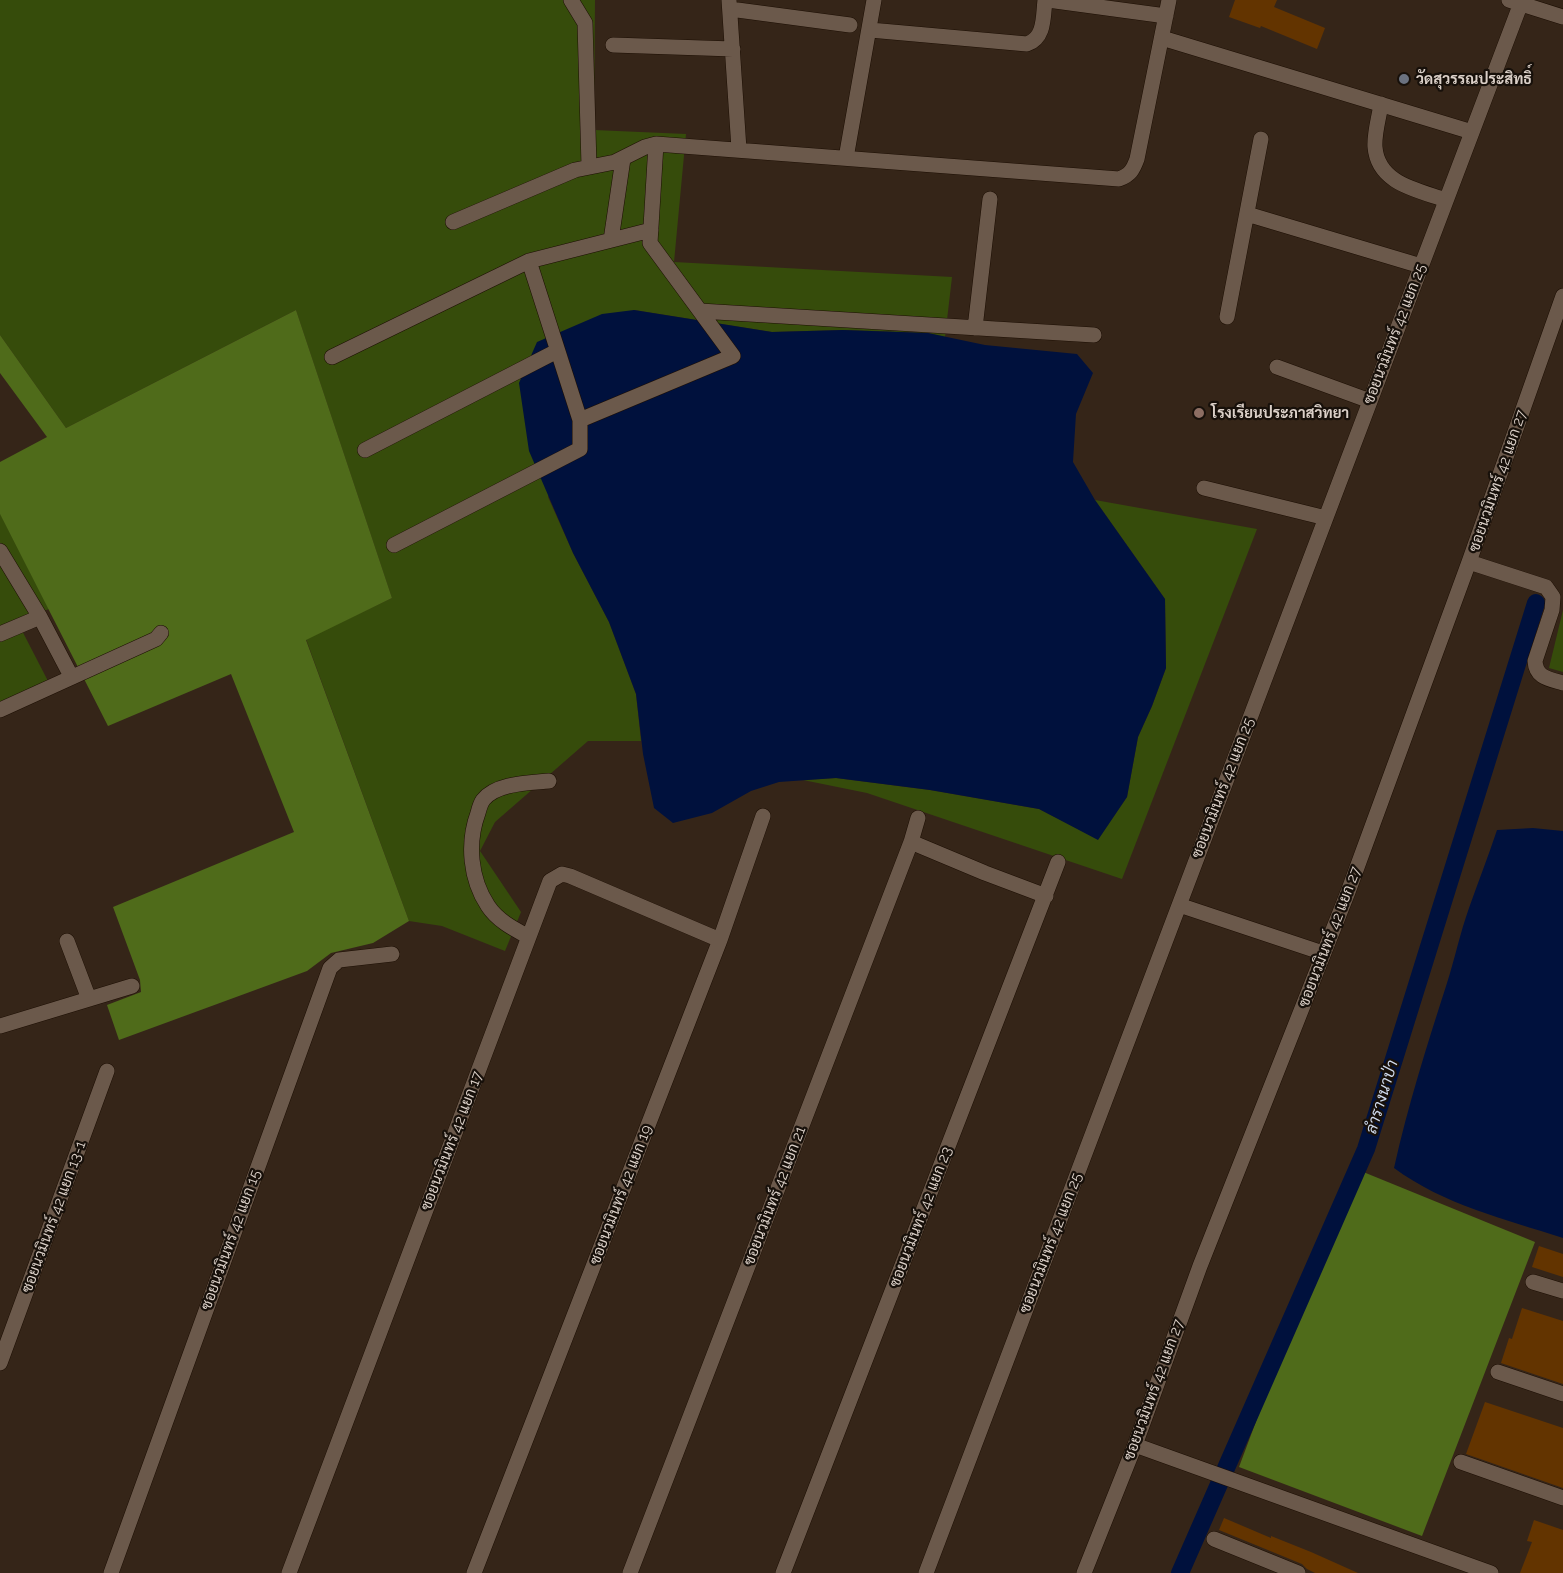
<!DOCTYPE html>
<meta charset="utf-8">
<style>
body{margin:0}
canvas{display:block;background:#352518}
</style>
<canvas width="1563" height="1573"></canvas>
<script>
const c = document.querySelector('canvas').getContext('2d');
c.lineJoin = 'round';
function paint(path, color) { c.fillStyle = color; c.fill(path, 'evenodd'); }
function trace(path, color, width, dash) { c.strokeStyle = color; c.lineWidth = width; c.lineCap = dash ? 'butt' : 'round'; c.setLineDash(dash || []); c.stroke(path); }
function drawText(font, color, halo, rows, align = 'center') {
  c.font = font + ' Raleway,Sarabun,sans-serif'; c.lineWidth = 4.5; c.setLineDash([]); c.textBaseline = 'middle'; c.strokeStyle = halo; c.fillStyle = color; for (const [text, x, y, turn = 0] of rows) {
    c.save(); c.translate(x, y); c.rotate((+turn || 0) * Math.PI / 180); c.textAlign = isNaN(turn) ? turn : align; if (halo) c.strokeText(text, 0, 0); c.fillText(text, 0, 0); c.restore();
  }
}
const green = new Path2D(`
 M0,0H595L594,130L686,134L674,262L952,277L945,337L928,333L843,330L772,332L634,310L548,497L573,553L609,622L636,694L641,741H588L495,822L480,851L521,912L505,951L442,926L409,921L306,639L392,598L296,310L66,428L0,335Z
 M1095,500L1257,529L1122,879L867,793L803,780L836,778L930,790L1039,809L1098,839L1127,797L1138,737L1152,706L1166,668L1165,599Z
 M0,513L49,609L17,621L49,683L0,705Z
 M1563,610V672L1549,668Z`);
const forest = new Path2D(`
 M296,310L392,598L306,640L409,921L373,943L331,953L307,971L119,1040L107,1005L141,992L140,980L113,907L294,832L231,674L108,726L0,514V462L47,437L0,373V335L66,428Z
 M1351,1167L1535,1242L1422,1536L1239,1467Z`);
const water = new Path2D(`
 M634,310L772,332L843,330L928,333L985,345L1077,354L1093,373L1076,414L1073,462L1095,500L1165,599L1166,668L1152,706L1138,737L1127,797L1098,840L1039,809L930,790L836,778L779,782L751,791L712,813L673,823L654,808L643,754L636,694L609,622L573,553L529,451L519,383L537,342L602,314Z
 M1533,828L1563,831V1238C1505,1219 1444,1205 1394,1168C1408,1105 1427,1045 1447,983C1455,958 1460,933 1469,908C1478,882 1488,857 1497,830Z`);
const canal = new Path2D(`
 M1180,1573L1366,1149L1536,603`);
const building = new Path2D(`
 M1235,0H1277L1274,7L1325,28L1317,49L1261,26L1260,28L1229,17Z
 M1539,1246L1563,1254V1277L1532,1267Z
 M1522,1308L1563,1321V1384L1501,1363L1509,1338L1512,1339Z
 M1485,1402L1563,1428V1488L1466,1454Z
 M1224,1518L1271,1538V1536L1311,1552L1358,1573H1315L1307,1569L1302,1564L1219,1530Z
 M1534,1520L1563,1530V1573H1520L1532,1542L1527,1541Z`);
const minor = new Path2D(`
 M571,0L585,23L589,166
 M729,0L739,149
 M1048,0L1166,16
 M1509,0L1563,17
 M730,9L850,25
 M870,30L1027,44C1045,38 1043,17 1045,0
 M1162,38L1472,132
 M613,45L733,49
 M1381,104C1379,118 1374,134 1375,147C1378,184 1418,190 1446,200
 M846,158L874,0
 M1247,214L1421,266
 M453,222L575,170L615,162L645,147L656,144L1119,179C1130,175 1133,170 1137,159L1169,0
 M611,240L623,159
 M529,261L580,420
 M700,311L1094,335
 M1227,317L1261,139
 M975,328L990,199
 M332,357L529,261L651,230
 M1277,367L1370,401
 M365,450L557,351
 M1204,488L1326,518
 M394,545L580,449V420L733,356L650,243L656,144
 M0,551L40,617L71,676
 M1469,562L1546,587L1553,597L1552,610L1535,661C1536,678 1549,679 1563,683
 M0,634L40,617
 M0,710L156,639L161,633
 M911,842L985,873L1046,896
 M1179,905L1323,953
 M529,937C514,929 498,921 488,906C470,879 467,843 478,813C479,809 481,803 483,800C496,783 529,783 549,781
 M67,941L89,999
 M0,1026L132,986
 M1533,1282L1563,1291
 M0,1363L107,1071
 M1498,1372L1563,1394
 M1135,1445L1491,1573
 M1461,1462L1563,1498
 M1214,1539L1298,1573
 M111,1573L330,968L339,960L392,954
 M289,1573L550,881L562,874L570,876L720,940
 M474,1573L720,940L763,816
 M630,1573L911,842L918,818
 M783,1573L1058,862
 M926,1573L1521,3
 M1084,1573L1135,1445L1200,1266L1348,892L1469,562L1563,296`);
const markers = [
 [1404,79,6,"#6b7280"],
 [1199,413,6,"#8d6e63"]
];
const poiNames = [
 ["วัดสุวรรณประสิทธิ์",1416,79],
 ["โรงเรียนประภาสวิทยา",1211,413]
];
const streetNames = [
 ["ซอยนวมินทร์ 42 แยก 25",1395,334,-69],
 ["ซอยนวมินทร์ 42 แยก 27",1498,481,-71],
 ["ซอยนวมินทร์ 42 แยก 25",1223,788,-69],
 ["ซอยนวมินทร์ 42 แยก 27",1330,937,-69],
 ["ซอยนวมินทร์ 42 แยก 17",452,1141,-69],
 ["ซอยนวมินทร์ 42 แยก 19",621,1195,-69],
 ["ซอยนวมินทร์ 42 แยก 21",775,1196,-69],
 ["ซอยนวมินทร์ 42 แยก 13-1",54,1217,-70],
 ["ซอยนวมินทร์ 42 แยก 23",921,1217,-69],
 ["ซอยนวมินทร์ 42 แยก 15",231,1240,-70],
 ["ซอยนวมินทร์ 42 แยก 25",1051,1243,-69],
 ["ซอยนวมินทร์ 42 แยก 27",1154,1390,-70]
];
const waterNames = [
 ["ลำรางนาป่า",1382,1097,-73]
];
paint(green, '#364c0b');
paint(forest, '#4f6b1a');
paint(water, '#00113d');
trace(canal, '#00113d', 18);
paint(building, '#633400');
trace(minor, '#1c0e03', 16);
trace(minor, '#6b594b', 15);
for (const [x, y, r, color] of markers) { const dot = new Path2D(); dot.arc(x, y, r, 0, 2 * Math.PI); c.fillStyle = color; c.fill(dot); trace(dot, '#17100a', 2); }
drawText('bold 15px', '#dbd0c8', '#17100a', poiNames, 'left');
drawText('15px', '#dbd0c8', '#17100a', streetNames);
drawText('italic 16px', '#d0dbee', '#17100a', waterNames);
</script>
